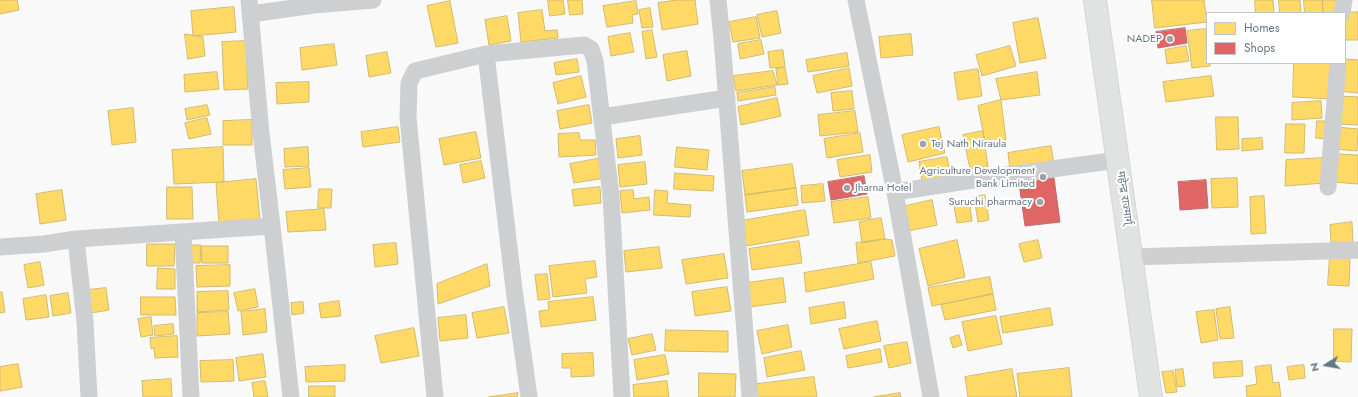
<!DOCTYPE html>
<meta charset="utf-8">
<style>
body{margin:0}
#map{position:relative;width:1358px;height:397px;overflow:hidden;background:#f9f9f9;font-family:Jost,sans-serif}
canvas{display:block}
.legend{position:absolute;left:1206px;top:12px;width:140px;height:52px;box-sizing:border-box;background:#fff;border:1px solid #c1c8cd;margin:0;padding:5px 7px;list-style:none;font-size:12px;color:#657683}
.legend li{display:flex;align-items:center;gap:8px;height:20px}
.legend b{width:20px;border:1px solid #c1c8cd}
.north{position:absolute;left:1306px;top:345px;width:40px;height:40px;-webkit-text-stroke:3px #fff;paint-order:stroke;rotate:259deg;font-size:11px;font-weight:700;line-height:16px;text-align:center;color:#657683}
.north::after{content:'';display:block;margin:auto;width:14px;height:18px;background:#657683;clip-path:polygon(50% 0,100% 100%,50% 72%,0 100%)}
</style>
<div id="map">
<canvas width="1358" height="397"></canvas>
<ul class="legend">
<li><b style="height:11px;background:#ffd966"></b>Homes</li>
<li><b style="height:11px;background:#e06666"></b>Shops</li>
</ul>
<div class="north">N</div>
</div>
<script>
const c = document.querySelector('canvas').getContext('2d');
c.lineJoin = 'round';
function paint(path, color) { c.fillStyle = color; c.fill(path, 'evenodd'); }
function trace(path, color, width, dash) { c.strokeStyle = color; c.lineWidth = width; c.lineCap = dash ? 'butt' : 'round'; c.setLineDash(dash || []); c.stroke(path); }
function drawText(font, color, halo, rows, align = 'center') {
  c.font = font + ' Jost,"Noto Sans Devanagari",sans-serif'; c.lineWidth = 4; c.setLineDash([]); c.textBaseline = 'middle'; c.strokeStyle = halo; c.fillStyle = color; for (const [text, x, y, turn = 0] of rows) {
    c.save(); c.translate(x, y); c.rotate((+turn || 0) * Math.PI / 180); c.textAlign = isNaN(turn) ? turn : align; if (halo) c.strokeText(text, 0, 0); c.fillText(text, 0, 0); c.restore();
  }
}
const homes = new Path2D(`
 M0,0H17L19,10L0,14Z
 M548,0H563L565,14L550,16Z
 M568,0H582L583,14L570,15Z
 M677,0H695L698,24L662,30L658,3Z
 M1152,0H1204L1207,22L1155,28Z
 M1255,0H1273L1274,13H1256Z
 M1279,0H1300L1301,13H1280Z
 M1304,0H1322L1323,13H1305Z
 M1323,0H1338V13H1323Z
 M450,1L458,43L436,47L427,6Z
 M636,1L638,14L632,15L633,23L607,27L603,6Z
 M234,7L236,32L193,36L191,11Z
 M650,8L653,27L642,28L639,10Z
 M542,10L545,31L557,30L558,38L521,42L518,13Z
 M777,11L781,33L762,37L757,15Z
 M1345,12H1358V40H1345Z
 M507,16L511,41L489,45L485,20Z
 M756,17L760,38L733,42L729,22Z
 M1038,18L1046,58L1020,63L1013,23Z
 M1206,29L1207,63H1210V66L1192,68L1187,31Z
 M652,30L657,57L646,59L642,32Z
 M630,33L634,52L611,56L608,37Z
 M185,34L203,37L205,56L188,59Z
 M911,34L913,55L881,58L879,37Z
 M761,40L764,54L740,59L738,44Z
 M246,41L248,89L224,90L222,42Z
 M334,44L337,65L302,70L300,48Z
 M1010,46L1016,66L982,76L976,55Z
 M1186,46L1189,61L1167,64L1165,50Z
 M783,50L785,67L770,68L768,52Z
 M687,51L691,76L667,81L663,55Z
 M387,52L391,73L369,77L366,56Z
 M847,53L849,66L808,72L806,60Z
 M577,59L579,72L556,75L554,63Z
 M1345,59L1358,60V93L1338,91Z
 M1294,63H1333L1332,99L1293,97Z
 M785,68L788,84L778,85L776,69Z
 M849,68L852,86L817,93L813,76Z
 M978,69L982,96L958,100L954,73Z
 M773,71L777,85L736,91L733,76Z
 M217,72L219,89L185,92L184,75Z
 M1037,72L1040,95L1001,100L996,79Z
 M581,76L586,97L558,104L553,83Z
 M1211,76L1214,96L1166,102L1163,82Z
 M309,82V102L277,104L276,83Z
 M775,87L776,95L738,101L737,93Z
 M852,91L854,109L833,111L831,93Z
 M1338,96L1358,97V125L1337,124Z
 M777,98L781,116L741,125L738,107Z
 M1001,100L1006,140L985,142L978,106Z
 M1321,101L1322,118L1292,120V103Z
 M207,105L210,115L187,120L185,109Z
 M589,105L592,123L560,129L557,111Z
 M133,108L136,142L112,145L108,111Z
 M855,111L858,132L820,136L818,115Z
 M1216,117H1238L1239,149L1217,150Z
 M207,118L211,134L189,139L185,123Z
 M252,120V145H223V121Z
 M1317,121H1330V139L1316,138Z
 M1286,124H1305L1304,153H1285Z
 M398,127L400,142L363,147L361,132Z
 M939,127L945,153L908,162L902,135Z
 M1337,127L1358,129L1357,151L1335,149Z
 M983,131L988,167L970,169L963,135Z
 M476,132L481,158L444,165L439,139Z
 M579,133L580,140H595L596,155L559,157L558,134Z
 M860,133L863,152L827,158L824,139Z
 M640,136L642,155L618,158L616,139Z
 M1262,138L1263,149L1242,151V139Z
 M1051,146L1054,164L1010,170L1008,153Z
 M223,147L224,182L174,184L172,150Z
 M308,147L309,166L285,167L284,149Z
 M677,147L709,150L707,170L675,167Z
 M1335,154L1358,155V184L1333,182Z
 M870,155L872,172L840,177L837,160Z
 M947,157L951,177L922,181L919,162Z
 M602,158L605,178L574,183L570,164Z
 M1324,158L1325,183L1285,186L1286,160Z
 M481,161L485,178L463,183L460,165Z
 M645,162L647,184L620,187L618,165Z
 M792,164L796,188L745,195L742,171Z
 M309,168L311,187L285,189L283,170Z
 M675,173L714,176L713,191L674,189Z
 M1237,178L1238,207L1212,208L1211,179Z
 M256,179L260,220L219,224L216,183Z
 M823,184L825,201L802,203L801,186Z
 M167,187H192L193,219H167Z
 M600,187L601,203L574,206L572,190Z
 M796,188L798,205L747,212L745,195Z
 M319,189H332L331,208H318Z
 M62,190L66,220L40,224L36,194Z
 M633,190L634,199L649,197L650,210L622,213L620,191Z
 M655,190L668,191L667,203L691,205L690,217L654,215Z
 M985,195L989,220L978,222L974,197Z
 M1264,196L1266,233L1251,234L1250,197Z
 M868,197L871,218L834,223L831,202Z
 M969,199L972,221L957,223L953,201Z
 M932,200L937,225L908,231L902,207Z
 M324,209L326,230L288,232L286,212Z
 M805,210L809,235L746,246L741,221Z
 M881,218L885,239L862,243L859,222Z
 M1352,222L1353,243L1331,242L1330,225Z
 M885,239L892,240L895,256L858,263L856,243Z
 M957,240L965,277L928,286L919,249Z
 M1038,240L1042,258L1024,262L1019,244Z
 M799,241L802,263L752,270L749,249Z
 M396,243L398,264L375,267L373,245Z
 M147,244H175L174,266H147Z
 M189,245H201L200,263H188Z
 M202,246H228V263H202Z
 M659,247L662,268L626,272L624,251Z
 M724,254L728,278L686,284L682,260Z
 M1330,255L1350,256L1349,286L1328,285Z
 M595,261L597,277L585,279L587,293L553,297L549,266Z
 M40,262L44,285L28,288L24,265Z
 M871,262L874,279L806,292L804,273Z
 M487,264L490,286L438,304L437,284Z
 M230,265V286L197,287L196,266Z
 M158,268L175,269V289H157Z
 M547,274L550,299L538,300L535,275Z
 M990,277L993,294L932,306L928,288Z
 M783,278L786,302L750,307L747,283Z
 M727,287L731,311L695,316L692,292Z
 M106,288L109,310L91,313L88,290Z
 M255,289L258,307L238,311L234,293Z
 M228,291L229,310L197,312V292Z
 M0,292H2L5,312L0,313Z
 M68,293L71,313L53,316L50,296Z
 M993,294L996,310L945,320L941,305Z
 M46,295L49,317L26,320L23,299Z
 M141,297H175L176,315H141Z
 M593,297L596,320L541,327L539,311L549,310L548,302Z
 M339,301L341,316L321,318L319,304Z
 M303,302L304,313L292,315L291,303Z
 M844,302L846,318L811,324L809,308Z
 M504,307L509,333L477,338L472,313Z
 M1230,307L1234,338L1220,339L1216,309Z
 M1050,308L1053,325L1003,333L1000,317Z
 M265,309L267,332L243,335L241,312Z
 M1214,310L1218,340L1201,343L1196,312Z
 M228,312L230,334L197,336V313Z
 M466,315L468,338L440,341L438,318Z
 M996,316L1002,344L968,351L962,322Z
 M151,317L153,335L141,337L138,319Z
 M877,321L881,341L844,349L839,329Z
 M173,324L174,334L155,336L154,326Z
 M788,325L792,347L762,354L757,331Z
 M414,328L419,356L381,363L375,336Z
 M1334,329H1352L1351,362L1334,361Z
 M666,330L728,331V352L665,351Z
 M652,334L656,350L632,355L628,339Z
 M959,335L962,345L953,348L950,338Z
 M177,336L178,357L155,358L154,348L151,349L150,338Z
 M907,342L911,363L889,368L884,346Z
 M880,349L882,362L848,368L846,356Z
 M801,351L805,370L767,377L764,358Z
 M593,353L594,376L571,377V368H562V354Z
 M263,354L266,377L239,381L236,358Z
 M665,355L669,374L637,380L634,360Z
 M233,360L234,381L201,382L200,361Z
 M1242,361L1243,376L1214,378L1213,363Z
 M18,364L22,387L0,391V367Z
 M345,365V381L306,382L305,367Z
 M1271,365L1273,383L1279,382L1281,397H1247L1246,386L1257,384L1255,367Z
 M1304,365L1305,378L1289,380L1287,367Z
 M1069,368L1072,397H1020L1017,374Z
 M1012,369L1017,397H968L965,377Z
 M1183,369L1185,386L1177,387L1175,370Z
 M1173,371L1177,392L1166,393L1162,372Z
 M699,373L736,374L735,397H699Z
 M814,377L817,397H752L750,385Z
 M171,379L172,397H143L142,381Z
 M265,381L268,397H254L252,383Z
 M667,381L669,397H634L633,385Z
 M309,386H335V397H309Z
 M518,393L517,397H489Z
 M900,393L901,397H874Z`);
const shops = new Path2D(`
 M1185,28L1187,43L1158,48L1156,32Z
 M864,176L867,194L831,200L828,182Z
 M1054,178L1060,222L1025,226L1019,183Z
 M1206,180L1208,208L1180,210L1178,182Z`);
const street = new Path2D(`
 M249,0L261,133L272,226L291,397
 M718,0L722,39L750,397
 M856,0L895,192L1000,176L1118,160
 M1342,13L1344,0
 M251,14L314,5L373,0
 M486,54L514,289L529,397
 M602,117L727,98
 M1328,187L1338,63
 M895,192L931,397
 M183,232L191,397
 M76,239L85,322L89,397
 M0,247L44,244L76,239L272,226
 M1132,257L1358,250
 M435,397L408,117L409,83L415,71L486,54L584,45L591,49L595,61L611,196L622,397`);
const highway = new Path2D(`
 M1095,0L1151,397`);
const markers = [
 [1170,39,4,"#99a4ac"],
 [923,144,4,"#99a4ac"],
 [1043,177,4,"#99a4ac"],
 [847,188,4,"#99a4ac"],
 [1040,202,4,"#99a4ac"]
];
const poiNames = [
 ["NADEP",1162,39],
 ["Tej Nath Niraula",931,144,"left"],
 ["Agriculture Development",1035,171],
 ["Bank Limited",1035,184],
 ["Jharna Hotel",855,188,"left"],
 ["Suruchi pharmacy",1032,202]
];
const streetNames = [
 ["महेन्द्र राज्मार्ग्",1124,198,82]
];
paint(homes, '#ffd966');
trace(homes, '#d1bb6f', 1);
paint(shops, '#e06666');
trace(shops, '#bb6b6f', 1);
trace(highway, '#d5d6d6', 24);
trace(street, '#cecfd0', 17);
trace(highway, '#e1e2e2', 22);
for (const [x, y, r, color] of markers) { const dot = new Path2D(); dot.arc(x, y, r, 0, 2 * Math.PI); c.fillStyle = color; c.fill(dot); trace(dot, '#fff', 1.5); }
drawText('11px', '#657683', '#fff', poiNames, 'right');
drawText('11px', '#657683', '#fff', streetNames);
</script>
